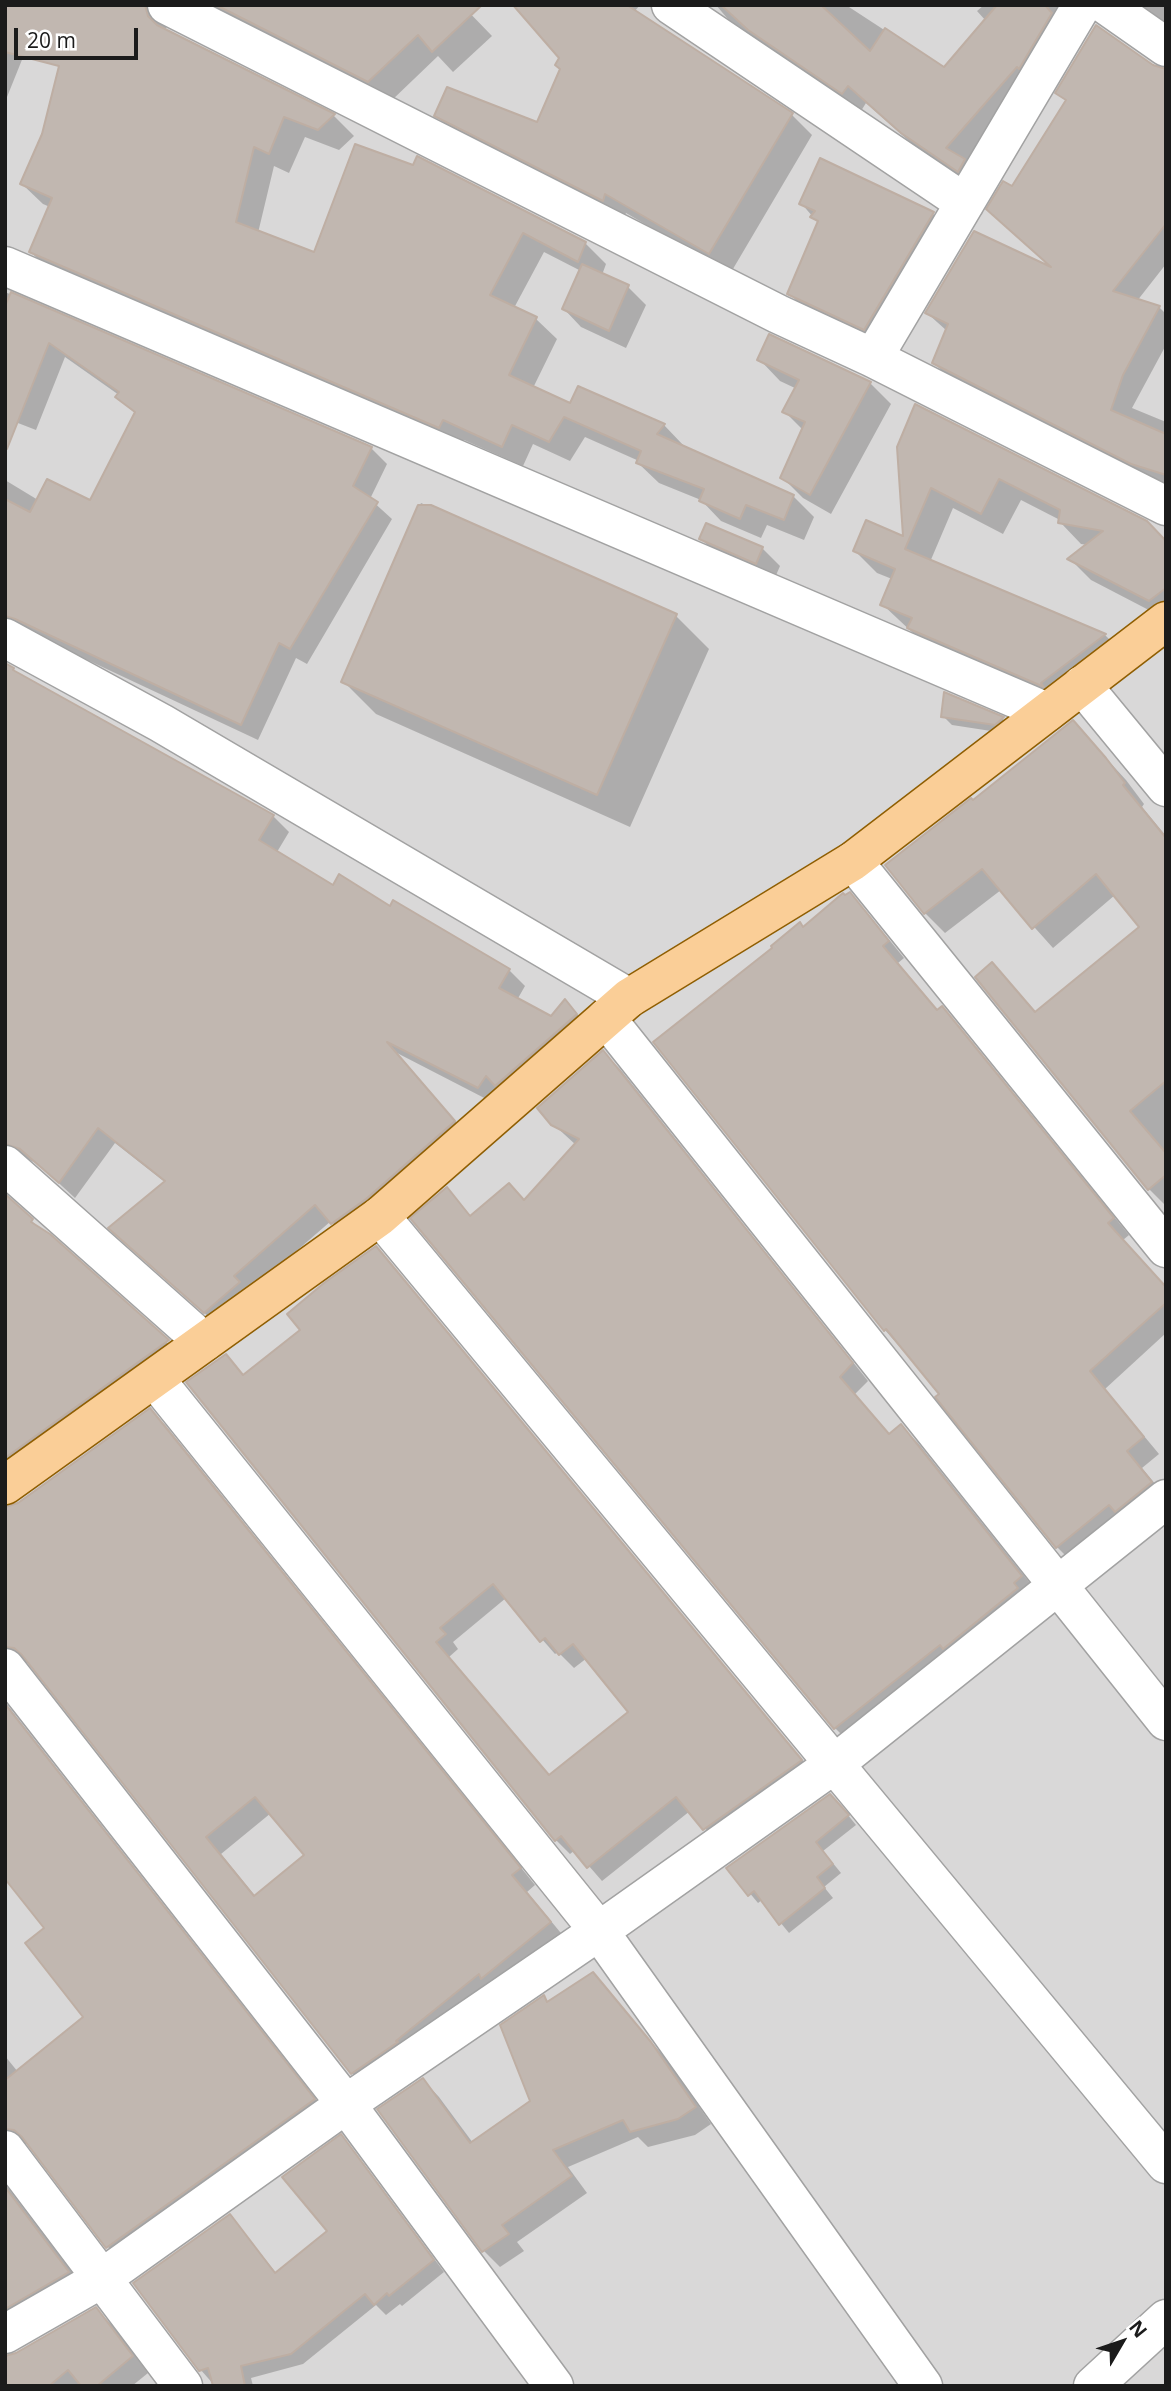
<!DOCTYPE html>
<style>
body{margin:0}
#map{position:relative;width:1171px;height:2391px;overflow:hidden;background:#ece8e0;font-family:"Open Sans",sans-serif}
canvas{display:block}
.frame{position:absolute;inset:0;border:7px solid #1b1b1b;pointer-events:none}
.north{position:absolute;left:1087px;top:2307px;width:70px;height:70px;-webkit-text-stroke:5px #fff;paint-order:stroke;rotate:51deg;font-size:19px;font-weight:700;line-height:28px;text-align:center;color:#1b1b1b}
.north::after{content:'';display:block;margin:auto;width:24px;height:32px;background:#1b1b1b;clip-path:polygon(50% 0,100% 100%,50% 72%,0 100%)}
.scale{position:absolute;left:14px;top:28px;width:124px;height:32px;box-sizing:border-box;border:4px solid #1b1b1b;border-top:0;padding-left:9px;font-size:21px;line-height:24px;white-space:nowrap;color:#1b1b1b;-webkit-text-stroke:5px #fff;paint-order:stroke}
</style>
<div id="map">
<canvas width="1171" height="2391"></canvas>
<div class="frame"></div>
<div class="north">N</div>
<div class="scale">20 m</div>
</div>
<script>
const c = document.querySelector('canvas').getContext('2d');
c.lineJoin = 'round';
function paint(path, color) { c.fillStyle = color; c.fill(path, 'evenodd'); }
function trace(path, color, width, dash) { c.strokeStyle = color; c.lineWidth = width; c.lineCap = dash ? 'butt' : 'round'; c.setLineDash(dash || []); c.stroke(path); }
const residential = new Path2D(`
 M5,5H1166V2386H5Z`);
const shadow = new Path2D(`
 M5,5H44L5,102Z
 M76,5H181L167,17L166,31L334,116L354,136L339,150L305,137L289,173L274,166L258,233L315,255L356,146L585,243L606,264L602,275L628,287L646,305L626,348L581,327L564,309L581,271L544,252L514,308L536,319L557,339L533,388L571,405L664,425L684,446L683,447L793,496L814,517L804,540L767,525L761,538L721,521L701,500L659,483L638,463L639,461L585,437L570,461L533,444L523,466L464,440L460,448L51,273L31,252L50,207L43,204L22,184L43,135Z
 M199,5H462L492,36L453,72L438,56L390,102Z
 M515,5H640L634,12L792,115L812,135L730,274L626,213L623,220L457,136L436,115L538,124L562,70V58Z
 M716,5H851L849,7L944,69L986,21L977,11L984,5H1087L976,188L920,151L866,103L861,111L732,24Z
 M1139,5H1166V24Z
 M1153,66L1166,70V264L1137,301L1159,307L1166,314V345L1132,408L1166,422V486L952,381L934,363L947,331L927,313L1053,270L1012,188L1067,102L1057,93Z
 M801,203L933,214L948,229L880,344L804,309L789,293L819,224Z
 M5,292L371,448L387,464L370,499L392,519L307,664L296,658L258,740L32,634L5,639V480L38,500L91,503L136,414L117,397L119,395L65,357L36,430L5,418Z
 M760,360L870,383L891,404L831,514L803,498L782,477L803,430L784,411L797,389L780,381Z
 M916,406L1166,542V619L1091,580L1070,559L1088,545L1081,544L1060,522V520L1021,500L1003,534L953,508L930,562L1105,635L1126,656L1062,705L931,650L882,604L892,579L877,573L855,551L905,538Z
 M421,503L676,616L709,649L630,827L376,714L343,681Z
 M701,539L762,548L780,566L774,580L719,556Z
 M5,665L20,676L273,816L289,832L277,852L333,888L390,908L509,970L525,986L517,1000L551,1018L565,1002L580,1017L494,1103L397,1053L470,1138L348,1239L331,1221L249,1292L221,1328L127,1243L166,1183L115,1143L75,1198L38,1164L27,1159L14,1160L5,1165Z
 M946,694L1003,719L1011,727L1004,733L952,725L943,716Z
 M1073,722L1126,780L1144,804L1142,807L1166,836V1206L1149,1189L992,964L1037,1013L1142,927L1115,895L1053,948L1001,890L945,933L925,913L973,802Z
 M850,894L866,911L904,958L898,963L939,1012L942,1008L958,1025L1129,1235L1123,1240L1166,1288V1333L1105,1389L1159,1454L1142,1468L1166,1497L1073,1563L1057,1547L941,1394L885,1330L655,1042Z
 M603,1052L620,1069L868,1381L855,1394L890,1436L901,1426L918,1443L1038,1593L851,1744L835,1728L446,1189L472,1217L525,1202L576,1145L553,1124Z
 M5,1197L183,1357L5,1486Z
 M376,1248L390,1262L815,1775L718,1843L690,1811L602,1881L575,1850L570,1854L556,1840L225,1356L245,1376L303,1330ZM506,1598L555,1654L558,1652L574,1668L587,1658L631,1712L550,1776L449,1657L458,1649L453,1642Z
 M150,1410L166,1426L535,1885L527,1892L565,1938L368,2089L352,2073L31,1663L19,1662L5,1669V1508L19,1504ZM271,1813L306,1856L256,1897L221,1854Z
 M5,1702L329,2116L124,2263L108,2247L31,2145L20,2143L5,2151V2056L18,2072L86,2017L47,1928L5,1866Z
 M839,1804L856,1825L823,1851L841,1873L824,1887L833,1898L789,1933L762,1900L758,1903L729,1868Z
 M593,1974L667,2060L711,2124L695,2135L648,2147L638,2137L568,2167L587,2193L517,2242L524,2251L500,2267L484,2251L380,2110L423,2080L439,2097L473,2143L532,2102L544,1997L549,2003Z
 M341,2137L352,2148L444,2272L402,2306L400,2304L386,2315L376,2305L303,2364L251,2378L253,2386H215L200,2369L230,2216L277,2274L330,2231Z
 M5,2184L84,2288L5,2335Z
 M96,2309L112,2325L148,2373L132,2386H5L16,2355Z`);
const building = new Path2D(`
 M5,5H145L148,16L157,25L335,114L318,130L284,117L269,154L254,147L236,222L314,252L355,144L413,165L417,156L586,242L578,262L523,233L490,295L537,317L509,375L570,403L578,386L665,424L657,434L794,495L784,520L746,505L740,519L699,501L704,489L636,463L641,451L564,417L549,442L512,425L502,447L443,420L439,428L29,252L52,198L20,184L42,134L59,66L5,52Z
 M216,5H482L432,52L418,35L368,82Z
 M513,5H627L793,113L709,254L605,194L603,201L434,116L447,87L537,122L560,69L555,65L559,58Z
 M721,5H821L870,51L885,28L944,67L997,5H1045L1052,13L1019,69L1017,67L946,148L965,159L958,172L901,133L848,86L842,94L748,30Z
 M1096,25L1153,65L1166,69V224L1113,291L1160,306L1123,375L1111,410L1166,434V475L1131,464L932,363L948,324L925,313L974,231L1051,267L986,209L1003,181L1012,186L1066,100L1055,93Z
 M820,158L934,212L864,330L787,294L818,221L810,217L815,211L799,204Z
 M582,264L629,285L609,331L562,309Z
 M11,292L372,447L353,486L378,502L290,649L279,643L241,725L15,619L5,616V499L30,512L47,479L90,500L135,412L115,397L119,392L49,343L7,449L5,448V306Z
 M769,334L871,382L810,495L780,478L805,422L782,412L799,380L757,360Z
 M915,404L1147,521L1166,541V588L1149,601L1067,559L1103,531L1058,523L1060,510L999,479L981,514L931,488L905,549L1106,634L1041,683L1044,687L907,628L912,618L880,605L895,569L853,551L866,520L903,536L897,447Z
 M418,505H431L677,614L597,795L341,682Z
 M706,523L763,547L756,564L699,539Z
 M5,663L14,668L13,670L274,815L259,840L333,885L339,874L390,906L393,900L510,969L499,988L551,1016L565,999L577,1014L495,1086L486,1076L478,1088L387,1042L455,1121L366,1199L331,1224L315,1205L234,1276L240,1282L204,1313L108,1228L165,1181L98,1128L59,1183L20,1149L5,1144Z
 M944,692L1004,717L995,725L941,717Z
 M1073,720L1106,758L1125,783L1123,785L1166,838V1081L1130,1111L1166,1153V1175L1148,1190L975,977L992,962L1035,1012L1139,927L1096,874L1032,929L982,869L924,914L885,865L971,798L973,800Z
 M850,892L889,941L883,946L937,1010L942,1006L1114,1218L1108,1223L1166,1287V1303L1090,1371L1144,1437L1127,1451L1152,1482L1115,1512L1109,1505L1056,1548L935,1397L939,1394L886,1329L884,1331L653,1042L772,948L771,946L800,922L803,927L843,893L845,895Z
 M603,1050L853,1363L840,1377L889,1434L901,1424L1022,1576L1014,1583L1018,1588L943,1649L940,1645L834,1729L410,1218L447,1187L470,1216L509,1183L524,1200L579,1139L551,1125L537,1108Z
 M5,1194L33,1219L31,1222L50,1234L169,1340L5,1458Z
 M376,1246L802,1760L703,1830L676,1797L587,1868L561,1836L555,1841L186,1382L226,1354L243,1375L300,1330L287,1314L324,1283ZM493,1584L540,1642L545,1638L559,1655L573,1644L628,1712L549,1775L436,1642L446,1634L440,1628Z
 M150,1408L521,1868L512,1875L551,1922L481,1979L479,1974L396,2041L398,2042L351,2074L22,1655L14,1648L5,1647V1507L18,1503ZM255,1797L304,1855L254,1896L206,1837Z
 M5,1704L315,2099L106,2248L22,2137L14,2130L5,2129V2080L83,2017L25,1943L44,1928L5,1879Z
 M830,1794L849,1815L816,1842L833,1864L817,1877L825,1888L779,1925L754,1891L748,1896L726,1868Z
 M593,1972L651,2042L696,2107L678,2119L630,2132L623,2120L553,2150L572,2176L502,2225L509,2234L482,2252L377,2109L423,2078L470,2143L530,2101L500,2025L544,1995L547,2002Z
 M341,2134L434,2260L389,2296L387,2293L374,2305L365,2294L291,2354L241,2366L245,2386H213L208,2368L199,2371L133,2283L230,2214L275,2273L327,2231L282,2177Z
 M5,2187L69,2272L5,2309Z
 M96,2307L133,2356L97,2386H81L68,2370L49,2386H5V2356L16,2353Z`);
const minor = new Path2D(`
 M167,5L778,314L873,358L1166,506
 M671,5L965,203
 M1106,5L1166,47
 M5,266L1047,712
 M873,358L1082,5
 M5,638L161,723L629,998
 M1082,685L1166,787
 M853,861L1166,1248
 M606,1018L1166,1721
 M5,1165L204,1342
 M380,1216L1166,2164
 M155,1379L599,1931L923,2386
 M5,1668L346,2104L554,2386
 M5,2150L183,2386
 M5,2334L101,2279L346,2104L599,1931L833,1765L1166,1499
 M1093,2386L1166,2319`);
const major = new Path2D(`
 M5,1485L380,1216L629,998L853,861L1166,621`);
paint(residential, '#d9d8d8');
paint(shadow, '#0003');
paint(building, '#c1b7b0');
trace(building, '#beaea3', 2);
trace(minor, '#a2a2a2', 41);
trace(major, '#8f5e02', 41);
trace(minor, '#fff', 38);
trace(major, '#face97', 38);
</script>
